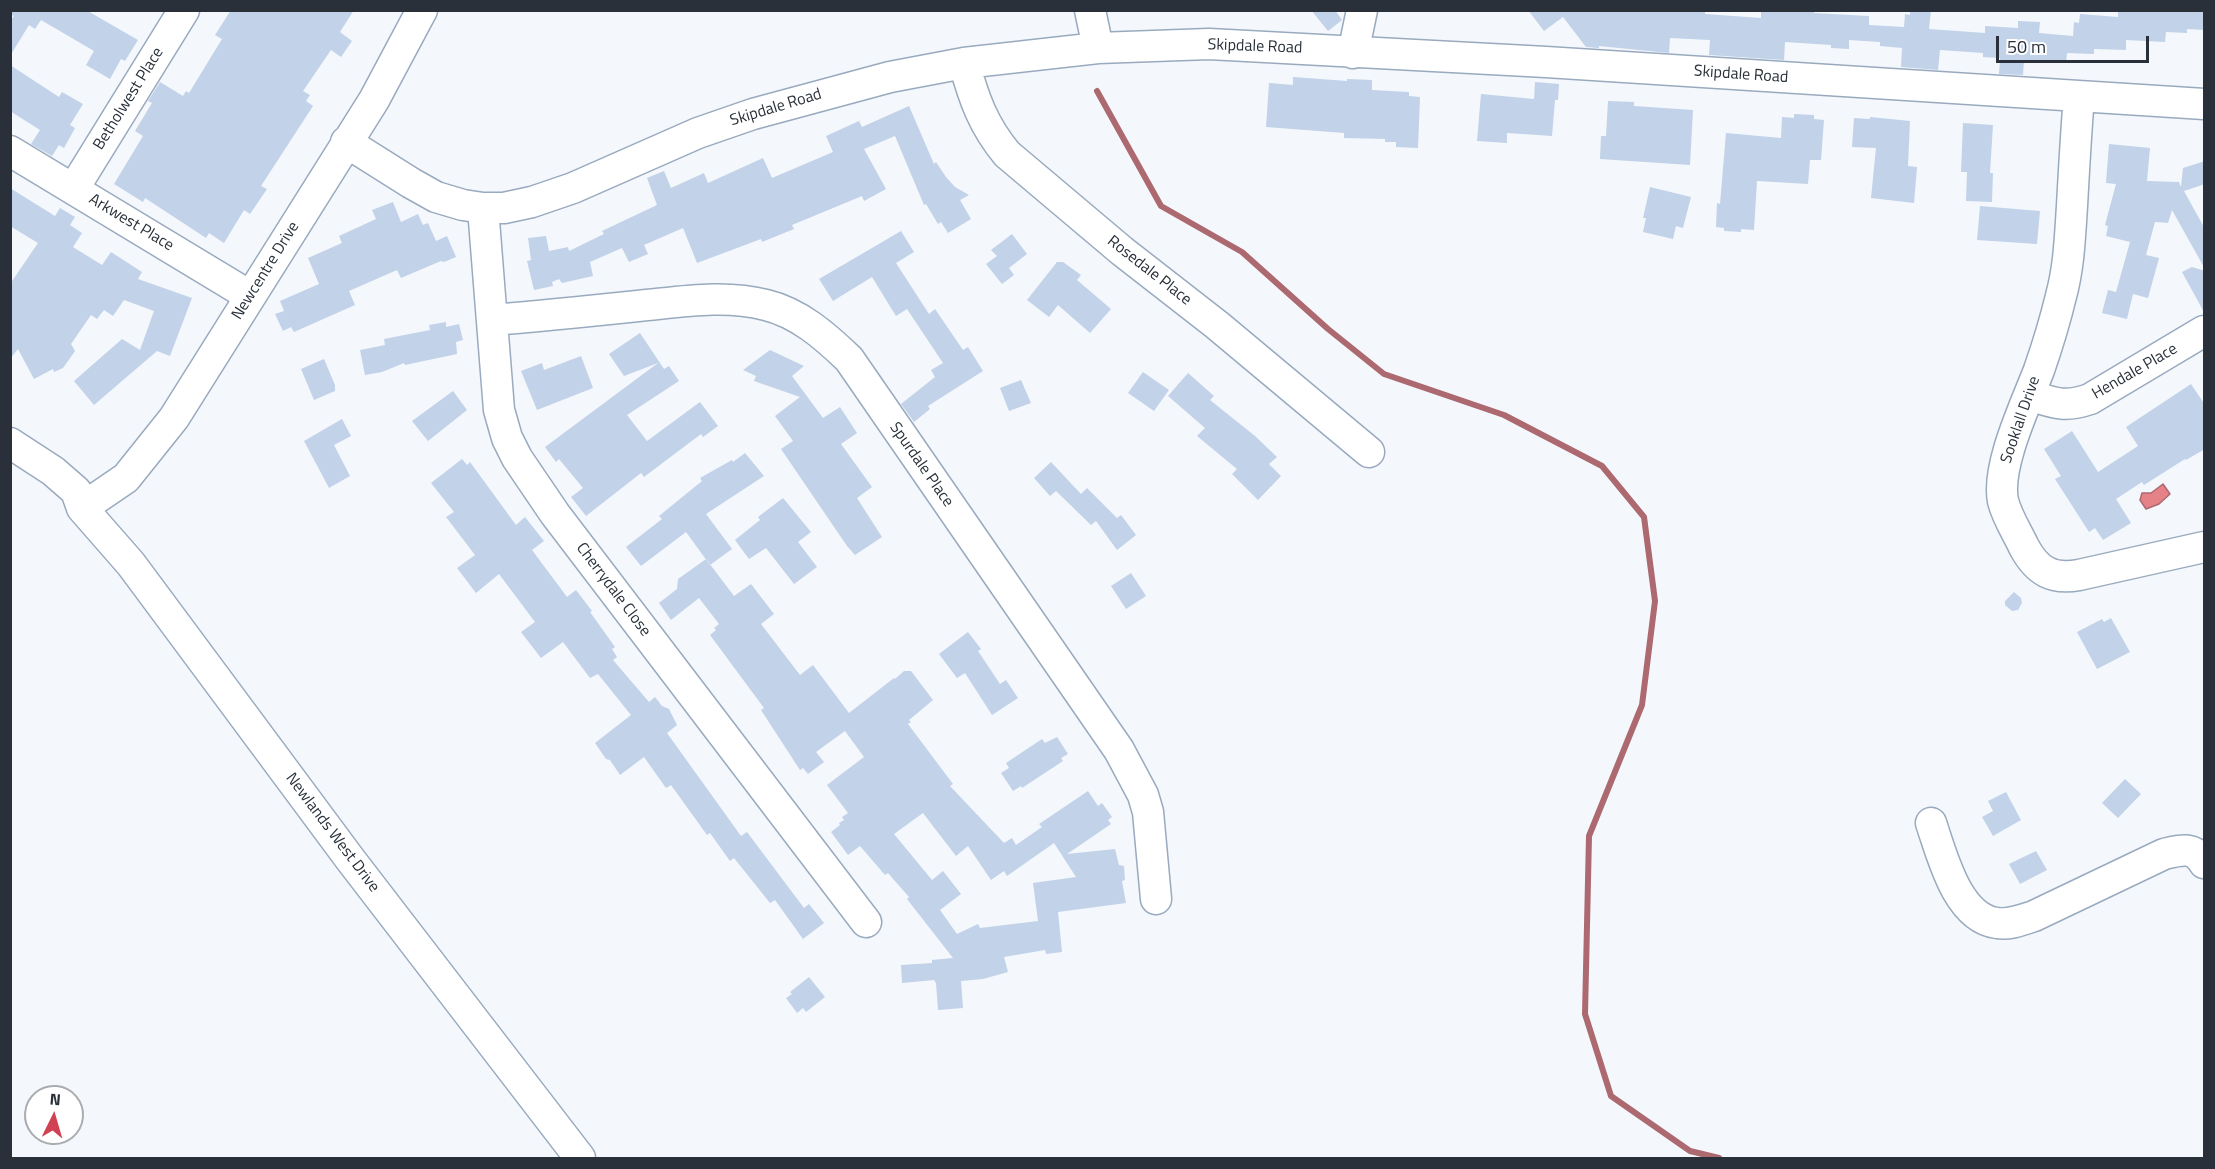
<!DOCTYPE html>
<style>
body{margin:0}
#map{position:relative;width:2215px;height:1169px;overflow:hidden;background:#f4f7fc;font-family:"Titillium Web",sans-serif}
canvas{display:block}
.frame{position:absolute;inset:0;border:12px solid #293039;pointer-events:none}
.north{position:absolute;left:24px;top:1085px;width:60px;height:60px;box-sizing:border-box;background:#fff;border:2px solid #a9acb0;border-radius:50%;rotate:5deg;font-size:16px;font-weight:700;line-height:24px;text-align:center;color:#293039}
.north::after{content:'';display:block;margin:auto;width:21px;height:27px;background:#d14154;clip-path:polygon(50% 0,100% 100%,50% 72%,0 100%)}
.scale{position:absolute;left:1996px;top:36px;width:153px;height:27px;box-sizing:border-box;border:3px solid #293039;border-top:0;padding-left:8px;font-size:18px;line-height:21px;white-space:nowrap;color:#293039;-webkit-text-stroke:4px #fff;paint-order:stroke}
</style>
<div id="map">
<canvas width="2215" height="1169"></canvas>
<div class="frame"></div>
<div class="north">N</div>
<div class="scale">50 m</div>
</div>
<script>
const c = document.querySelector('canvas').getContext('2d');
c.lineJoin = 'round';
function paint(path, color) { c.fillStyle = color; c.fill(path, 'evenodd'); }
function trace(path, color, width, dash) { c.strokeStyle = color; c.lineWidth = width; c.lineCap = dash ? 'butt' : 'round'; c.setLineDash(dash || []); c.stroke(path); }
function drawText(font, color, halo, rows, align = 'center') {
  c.font = font + ' "Titillium Web",sans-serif'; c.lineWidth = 4.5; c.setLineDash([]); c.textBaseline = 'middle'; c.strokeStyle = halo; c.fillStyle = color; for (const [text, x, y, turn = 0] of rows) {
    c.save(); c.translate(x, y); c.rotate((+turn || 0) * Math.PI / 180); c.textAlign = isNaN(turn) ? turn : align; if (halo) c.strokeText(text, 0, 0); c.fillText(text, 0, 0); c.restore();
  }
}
const water = new Path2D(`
 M2163,484L2170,494L2159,504L2146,509L2140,500L2142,493H2151Z`);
const stream = new Path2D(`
 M1097,91L1161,206L1242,252L1328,329L1384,374L1504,415L1602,466L1644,517L1655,601L1642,705L1589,836L1585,1014L1611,1096L1690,1151L1719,1158`);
const building = new Path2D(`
 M10,10H86L138,40L125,61L121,59L110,79L86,65L94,51L41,20L35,29L29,25L10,56V21L14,16L10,14Z
 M231,10H354L340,32L352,41L341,57L331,50L303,91L310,95L306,101L313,106L261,186L267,189L250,214L244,210L224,243L209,233L206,238L145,198L143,202L114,184L143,136L135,131L152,103L148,101L160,82L183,96L186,91L189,93L222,39L215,35Z
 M1311,10H1335L1342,20L1328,31Z
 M1528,10H1705V14L1761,18V10H1814V13L1869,16V25L1904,27L1905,14L1910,15V10H1931L1929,29L1985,33V26L2018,28V21L2040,22L2039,33L2073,36L2074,22L2079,23L2080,14L2118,17V10H2194L2205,11V30L2187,29V33L2166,32L2165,42L2126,40V50L2094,49V54L2067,53L2066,63L2024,60L2023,75L1999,74L2000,58L1983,57V53L1940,50L1938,70L1901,67L1902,48L1880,46V42L1849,40V49L1831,48V45L1785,42L1784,60L1709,55L1710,40L1670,38L1669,53L1599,46V48L1586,47L1563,17L1544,31Z
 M10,65L59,97L62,92L83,104L70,125L75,128L64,148L59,145L52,156L31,144L40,130L10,111Z
 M1293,77L1347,81V79L1372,80V90L1409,92V96L1420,97L1418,148L1396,147V142H1385V139L1344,138V133L1266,127L1269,83L1293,85Z
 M1535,82L1559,84L1558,100H1555L1552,136L1507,133V143L1477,141L1481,94L1534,99Z
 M1608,101L1634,102V106L1693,110L1690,165L1600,159L1601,136H1606Z
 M909,106L934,164L936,162L946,177L955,187L969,195L960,200L971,219L948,233L941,222L938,224L926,204L924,205L895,136L864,149L886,189L864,201L862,196L792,225L794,229L762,242L761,239L697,263L683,228L644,245L648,254L629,262L622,248L590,262L593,276L562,283L559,279L552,282L553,286L534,290L527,261L531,260L528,238L546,236L549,251L568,247L569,251L604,234L602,231L657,205L647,178L664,171L671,188L704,173L708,183L763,158L772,178L833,152L826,136L859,121L862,127Z
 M1794,114L1814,115V119L1824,120L1821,160H1810L1808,184L1757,181L1754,230L1741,229V232L1724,231V228L1716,227L1717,203L1720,204L1726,133L1781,138L1782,117L1794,118Z
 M1870,117L1910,121L1908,166L1917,167L1914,203L1871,198L1876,148L1852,147L1854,118L1870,119Z
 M1963,123L1993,125L1990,173H1993L1992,202L1966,201L1967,172H1961Z
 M2109,144L2150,148L2147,181L2179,182L2181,187L2183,168L2205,161V184L2184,191L2205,229V269L2172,210L2168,223L2155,222L2146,255L2159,258L2148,298L2133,294L2127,319L2102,313L2108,290L2116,292L2130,242L2106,236L2108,226L2105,225L2116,184L2106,183Z
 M1650,187L1691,197L1683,228L1676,226L1673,239L1643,232L1646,218H1643Z
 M10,188L55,216L60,208L75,217L70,225L82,233L73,247L102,265L111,252L142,272L138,279L192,298L170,356L157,351L94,405L74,381L122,339L140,350L154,311L124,300L113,316L104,310L97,319L91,315L71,344L75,351L63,368L54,372L53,369L34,379L18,349L10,359V284L38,243L10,226Z
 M393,202L401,222L418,214L423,225L428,223L436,241L447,236L456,257L444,262L441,261L401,278L397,270L349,291L355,305L294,332L291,327L283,331L275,314L284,311L280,301L319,284L308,258L342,243L339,236L376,219L372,210Z
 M1980,206L2040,211L2037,244L1977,240Z
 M901,231L914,252L896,263L929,314L935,309L963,350L968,347L983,371L928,406L930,409L914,422L901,404L935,377L931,370L943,363L907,309L896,316L872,277L833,301L819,279Z
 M1012,234L1027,254L1009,268L1014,275L1002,284L986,264L997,256L991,250Z
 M1057,262H1063L1081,275L1077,280L1111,309L1090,333L1058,305L1049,317L1027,300Z
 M2192,267L2205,271V314L2182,272Z
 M446,322V327L459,324L463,340L456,342L457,354L405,365L404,363L382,372L365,375L360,350L385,345L384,339L430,330L429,325Z
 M640,333L664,369L669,366L679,381L627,415L647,441L700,402L718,426L703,437L701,434L644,477L641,473L586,516L571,497L583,488L559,459L556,462L545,447L658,363L624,376L609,354Z
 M770,350L804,366L792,376L823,418L840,407L857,433L841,444L872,487L857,498L882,537L855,555L847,546L781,449L793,441L775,416L800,397L754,381L756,376L743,370Z
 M581,356L593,388L537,410L521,371L542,363L544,370Z
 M324,359L335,385V391L314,400L301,369Z
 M1143,372L1169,390L1154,411L1128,393Z
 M1188,373L1214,396L1210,400L1255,436L1277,457L1269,464L1281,476L1258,500L1232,474L1237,469L1197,436L1205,428L1168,396Z
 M1021,380L1031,403L1009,411L1000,388Z
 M2191,384L2205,405V449L2186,460L2185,459L2144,485L2142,482L2116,499L2131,523L2103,540L2095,528L2089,532L2055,479L2061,476L2044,449L2072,431L2098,472L2138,446L2126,427Z
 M453,391L467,410L428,441L412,421Z
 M342,419L351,436L334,445L350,476L329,488L304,441Z
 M745,453L764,476L706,514L732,549L710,565L686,532L641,566L626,547L662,519L659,516L702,481L700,478L732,460L733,462Z
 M462,459L467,465L470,462L516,525L525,517L544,541L532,550L567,597L576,590L592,611L590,612L615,647L612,649L617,657L613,660L649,702L655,697L662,706L669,709L677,725L667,733L741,836L747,832L804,908L809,904L824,923L803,939L775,900L770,903L734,858L730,861L710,833L707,835L671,785L666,788L644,757L620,775L610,760L606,759L595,743L631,715L598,674L590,678L563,642L541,658L521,632L535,622L499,574L476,593L457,568L475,555L446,517L454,512L431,483Z
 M1051,462L1081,494L1087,488L1117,518L1121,515L1136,535L1117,550L1096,521L1091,525L1056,491L1050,496L1034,478Z
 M783,498L811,532L798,542L817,567L794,584L766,548L749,559L735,540L760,520L758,517Z
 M706,559L734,596L751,584L774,614L761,624L800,675L813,665L849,713L894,678L895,679L904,671H911L933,700L909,720L911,722L908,724L953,784L950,786L1004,843L1012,838L1016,845L1042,827L1039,824L1088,791L1098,806L1102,803L1112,817L1108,820L1111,824L1067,854L1115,849L1119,865L1124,866L1125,880L1122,881L1126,903L1058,912L1062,952L1046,954L1045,950L1004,957L1008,972L983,979L961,981L963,1008L938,1010L936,983L934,980L902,983L901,965L932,963V960L953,958L907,899L909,897L888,873L885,875L860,846L848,855L831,832L840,825L839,823L844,820L842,817L848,813L827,785L864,757L845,731L816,752L824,762L808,774L803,768L800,770L761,710L764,708L710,635L716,630L714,628L719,624L699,598L671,620L659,603L677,589L678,579ZM923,813L956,856L968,846L991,880L1004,871L1007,876L1054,843L1076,877L1033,883L1038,921L980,928L978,924L957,934L940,910L961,894L943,871L932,880L894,834Z
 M1131,573L1146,596L1126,609L1111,586Z
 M2014,592L2021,598L2022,603L2018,610L2012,611L2005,605V601Z
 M2111,618L2130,652L2097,669L2077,632L2102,619L2104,622Z
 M968,632L981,649L978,651L1000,684L1006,680L1018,698L992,715L965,673L957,678L939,654Z
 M1057,737L1068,754L1061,758L1063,761L1022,788L1021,786L1013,791L1001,773L1009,768L1006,763L1042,739L1045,743Z
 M2125,779L2141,794L2118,818L2102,803Z
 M2006,792L2021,820L1993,836L1982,817L1993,811L1988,801Z
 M2036,851L2047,870L2020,884L2009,864Z
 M809,977L825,997L806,1012L803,1008L797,1013L786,998L792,994L790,992Z`);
const minor = new Path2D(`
 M1090,10L1098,48
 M1353,53L1362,10
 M964,63C974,99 983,125 1007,154L1122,251L1217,325L1369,452
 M2079,96C2076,133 2074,169 2072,206C2070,236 2069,267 2061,296C2055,321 2047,347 2039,370C2026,404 1996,466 2003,501C2007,517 2017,532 2024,547C2037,571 2052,580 2079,575L2204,547
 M346,142L411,183L436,197L463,205L483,208H504L532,202L573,188L698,133L753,114L890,77L964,63L1098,48L1209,44L1546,62L2204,104
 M10,151L250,296
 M74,188L184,10
 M483,208L499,410L507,438L517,458L555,514L866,922
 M493,320C541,316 590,311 638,306C680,302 724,294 766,305C799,313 825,336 849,359L1119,750L1143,795L1148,812L1156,899
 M2029,395C2054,403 2064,408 2090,399L2204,331
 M10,443L53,471L76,491L82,508L131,564L350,859L580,1158
 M82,508L126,478L174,418L374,100L422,10
 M1931,823C1942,855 1957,918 1997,923C2010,925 2022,920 2034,916L2164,854C2181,850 2194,846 2204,863`);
const streetNames = [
 ["Skipdale Road",1255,47,2],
 ["Skipdale Road",1741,75,4],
 ["Betholwest Place",129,99,-58],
 ["Skipdale Road",776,108,-17],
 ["Arkwest Place",131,223,31],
 ["Newcentre Drive",266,271,-58],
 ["Rosedale Place",1149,271,38],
 ["Hendale Place",2135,372,-30],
 ["Sooklall Drive",2021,420,-71],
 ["Spurdale Place",921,465,55],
 ["Cherrydale Close",613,590,53],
 ["Newlands West Drive",332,833,53]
];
paint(water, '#e48287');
trace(water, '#ac6970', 1.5);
trace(stream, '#ac6970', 6);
paint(building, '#c1d2e9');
trace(minor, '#99aabf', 33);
trace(minor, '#fff', 30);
drawText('16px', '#293039', '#fff', streetNames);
</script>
